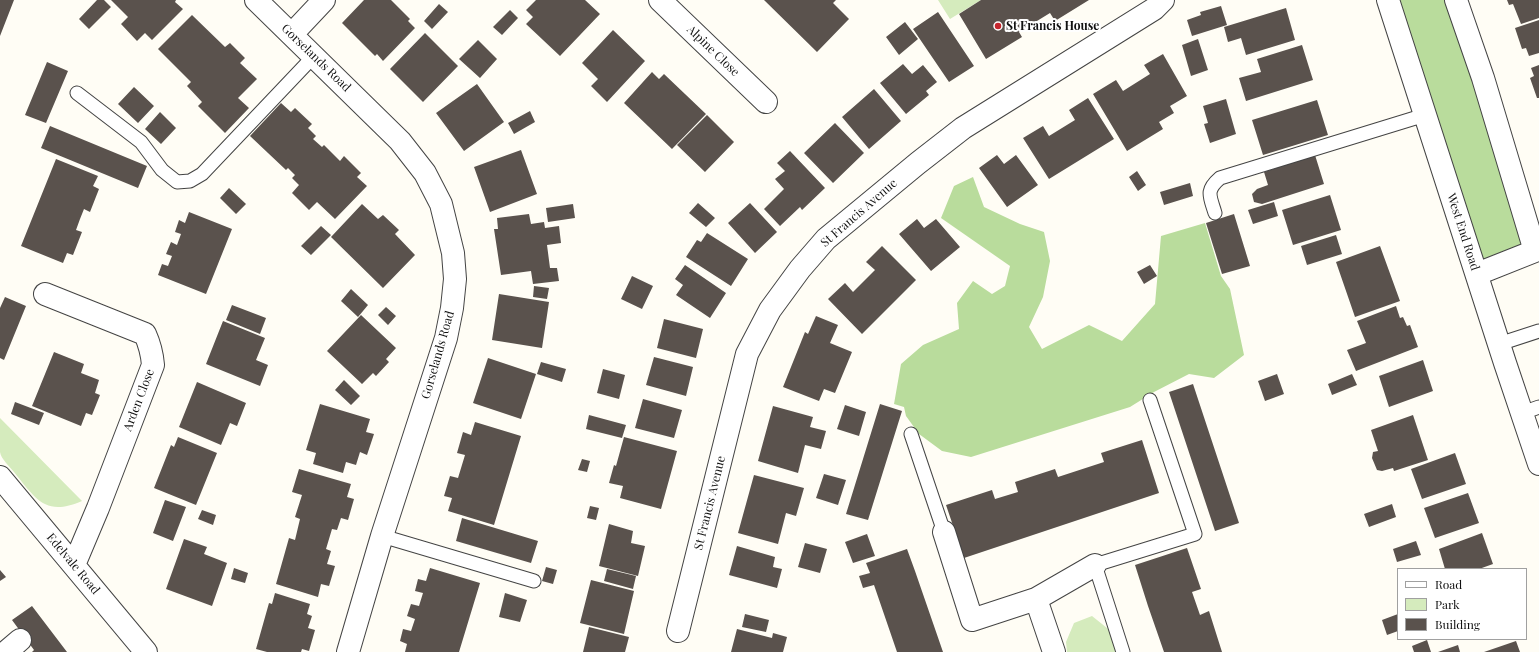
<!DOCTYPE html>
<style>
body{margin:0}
#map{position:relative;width:1539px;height:652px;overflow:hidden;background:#fffdf5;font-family:"Playfair Display",serif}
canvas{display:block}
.legend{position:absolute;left:1397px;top:568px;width:130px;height:72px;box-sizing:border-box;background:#fff;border:1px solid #a0a0a0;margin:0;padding:5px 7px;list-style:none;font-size:12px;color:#111}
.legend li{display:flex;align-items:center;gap:8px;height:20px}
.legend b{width:20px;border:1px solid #a0a0a0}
</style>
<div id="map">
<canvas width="1539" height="652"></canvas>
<ul class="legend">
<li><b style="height:5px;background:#fff"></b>Road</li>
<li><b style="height:11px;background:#d5ebbd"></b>Park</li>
<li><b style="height:11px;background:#5a524d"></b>Building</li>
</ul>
</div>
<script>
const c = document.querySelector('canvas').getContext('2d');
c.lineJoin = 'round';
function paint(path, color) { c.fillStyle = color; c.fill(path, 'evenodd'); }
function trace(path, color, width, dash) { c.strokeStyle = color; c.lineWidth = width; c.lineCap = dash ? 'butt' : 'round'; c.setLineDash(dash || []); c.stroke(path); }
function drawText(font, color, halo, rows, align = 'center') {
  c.font = font + ' "Playfair Display",serif'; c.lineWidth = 4; c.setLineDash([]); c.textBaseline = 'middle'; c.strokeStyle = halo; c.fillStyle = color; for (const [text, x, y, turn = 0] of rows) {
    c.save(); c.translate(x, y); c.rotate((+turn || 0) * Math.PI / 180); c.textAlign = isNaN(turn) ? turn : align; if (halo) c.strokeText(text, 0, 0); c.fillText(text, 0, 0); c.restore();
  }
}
const green = new Path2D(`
 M938,0H981L950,19Z
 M0,418L82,501C45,517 36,499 14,472C10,467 1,459 0,452C0,442 0,429 0,418Z
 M1092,616L1112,632L1119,652H1067L1066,642L1074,623Z`);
const forest = new Path2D(`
 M1388,0H1456L1535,251L1477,274Z
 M973,177L984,207L1020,224L1044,232L1050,261L1043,297L1029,327L1042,349L1089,325L1122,341L1155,304L1161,236L1205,223L1221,276L1230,289L1244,355L1214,378L1189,374L1154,392L1130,407L971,457L942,451L919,434L906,416L904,407L894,404L901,364L923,345L959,329L957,303L973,281L992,294L1005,286L1010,266L941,218L954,186Z`);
const building = new Path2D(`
 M0,0H14L0,36Z
 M97,0H104L111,7L89,29L79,19Z
 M111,0H176L175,2L183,9L152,40L145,33L137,41L121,24L128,17Z
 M364,0H391L410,19L408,21L415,28L383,61L377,54L375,56L342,23Z
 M536,0H585L600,14L560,56L526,24L533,17L526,10Z
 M764,0H836L833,3L849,19L817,52Z
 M981,0H1089L1055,21L1050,13L1019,32L1022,37L986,59L959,14Z
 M1507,0H1539V18L1521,24L1513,4L1509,5Z
 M439,4L448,12L432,29L424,21Z
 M1221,6L1227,25L1192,36L1187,20L1201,15L1200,12Z
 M1286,8L1295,40L1246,55L1241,38L1228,42L1224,27Z
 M510,10L518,18L502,35L493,27Z
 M938,12L974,66L949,82L913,29Z
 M192,15L225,47L230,43L245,58L240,63L257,79L238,98L249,108L225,133L198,106L202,102L187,86L191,82L158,49Z
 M1539,20V53L1529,56L1526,48L1522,49L1515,28Z
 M905,22L918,39L899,55L886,37Z
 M613,30L645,61L607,102L591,86L598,79L582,63Z
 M425,33L458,66L423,102L390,69Z
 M1198,39L1208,70L1191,76L1182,45Z
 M478,40L497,59L480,78L459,59Z
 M1302,45L1313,80L1246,101L1239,78L1261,72L1257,59Z
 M1163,54L1187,96L1170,106L1174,113L1159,122L1163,129L1127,151L1093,94L1116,80L1123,91L1150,74L1144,65Z
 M47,62L68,71L46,123L25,115Z
 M903,64L912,74L923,65L937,82L926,91L929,95L906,114L880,83Z
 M1539,65V98H1537L1530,78L1534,76L1531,68Z
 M652,72L659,79L664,74L706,114L672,149L624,103Z
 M477,84L504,122L464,151L436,113Z
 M134,87L154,106L138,123L118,104Z
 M874,89L901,121L869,149L842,117Z
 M1088,98L1114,139L1049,179L1023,138L1043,126L1049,136L1075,120L1069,110Z
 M1226,99L1236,134L1210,143L1204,124L1208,123L1203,106Z
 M1317,100L1328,135L1263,155L1252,120Z
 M281,103L291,112L295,108L312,124L308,128L316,136L313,139L322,147L324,145L340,161L344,156L361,173L357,177L367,186L335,219L317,202L309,210L292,193L299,185L292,178L295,175L288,168L286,170L250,136Z
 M530,111L535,122L514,134L508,123Z
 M160,112L176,128L161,144L145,129Z
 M707,115L734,142L705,172L677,145Z
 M835,123L864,153L833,183L804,153Z
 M50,126L147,166L138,188L41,148Z
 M521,150L537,194L490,212L474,167Z
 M790,151L825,188L802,210L800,207L780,226L764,209L784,189L775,179L785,171L777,163Z
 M997,155L1004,164L1016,155L1038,185L1007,207L979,168Z
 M1315,155L1324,184L1262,204L1254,202L1252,194L1257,189L1268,185L1264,172Z
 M56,159L98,176L93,186L99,189L90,212L84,209L80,219L76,230L82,232L73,255L67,253L63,263L21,246Z
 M1137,171L1146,185L1138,191L1129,177Z
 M1190,183L1193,196L1164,205L1160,192Z
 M229,188L246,204L236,214L220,198Z
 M1330,195L1341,230L1293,245L1282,210Z
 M1274,202L1278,216L1253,224L1248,210Z
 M698,203L715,218L706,227L689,213Z
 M750,203L777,232L755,253L728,223Z
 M362,204L378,219L383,215L399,230L395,234L415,255L383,288L331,237Z
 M573,204L575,218L548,222L546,208Z
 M189,212L232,229L206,294L158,275L162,264L168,266L172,256L166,254L171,242L177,245L181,234L175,232L179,220L185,223Z
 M529,214L531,224L544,222L545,228L559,226L561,243L547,245L550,268H557L559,281L533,284L531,271L501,275L494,229H498L497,218Z
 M1234,214L1250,266L1222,274L1206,223Z
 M917,219L924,228L936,219L960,247L931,271L899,234Z
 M321,226L331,235L311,255L301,246Z
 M707,233L748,259L731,286L686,257L697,240L701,242Z
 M1336,235L1342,254L1307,265L1301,246Z
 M882,246L916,280L862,334L828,299L845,283L853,292L875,270L866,262Z
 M1380,246L1400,301L1355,317L1336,262Z
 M685,265L726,293L710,318L676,295L683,285L675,279Z
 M1150,265L1157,276L1144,284L1137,272Z
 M632,276L653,286L642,309L621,299Z
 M534,286L549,288L547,299L533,297Z
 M351,289L368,305L358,317L341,301Z
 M499,294L549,302L542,348L492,340Z
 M5,297L26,306L4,360L0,358V308Z
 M232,305L266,318L260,334L226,320Z
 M1396,306L1400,318L1403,317L1407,326L1410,325L1418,347L1356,371L1347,350L1366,343L1357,321Z
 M386,307L396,316L388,325L378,315Z
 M361,315L396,348L386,359L389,362L376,376L373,373L362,384L327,351Z
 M816,316L838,325L830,343L852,352L835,393L824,389L819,401L783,387L805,332L808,334Z
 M664,319L703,329L696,358L657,348Z
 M223,321L265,338L256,360L268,365L260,386L206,364Z
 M54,352L84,364L81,373L99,380L95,393L100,395L92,415L86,413L81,426L32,406Z
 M654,357L693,367L686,396L646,385Z
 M488,358L536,374L521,419L473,403Z
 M1423,360L1433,391L1389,407L1379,376Z
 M541,362L566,369L562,382L537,374Z
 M603,369L625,375L619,399L597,393Z
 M1277,374L1284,394L1265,401L1258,381Z
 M1352,374L1357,385L1332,395L1328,384Z
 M344,380L360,396L351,405L335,390Z
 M197,382L246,403L237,426L230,423L221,445L179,427Z
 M1193,384L1239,523L1215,531L1169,392Z
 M643,399L682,410L674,438L635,428Z
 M15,402L44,413L39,425L11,414Z
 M320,404L370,419L366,432L374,434L367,455L360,452L356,465L346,462L343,473L313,464L316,453L306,450Z
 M880,404L902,411L868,520L846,514Z
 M845,405L866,412L859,436L837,429Z
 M773,406L813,417L810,427L826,431L821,449L805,445L798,473L758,461Z
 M589,415L626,425L622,438L586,429Z
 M1413,415L1428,460L1394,471L1393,468L1382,471L1377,470L1372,458L1373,452L1378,451L1371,430Z
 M475,422L521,436L494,525L448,511L452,498L444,496L450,476L458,478L465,455L457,453L463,432L471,435Z
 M178,437L217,453L196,505L154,488L171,445L174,447Z
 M624,437L677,451L661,509L620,498L623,486L609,483L614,465L616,466Z
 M1142,440L1159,493L964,558L946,505L992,490L995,499L1018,492L1015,482L1055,469L1058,477L1104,462L1101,453Z
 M1455,453L1466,484L1422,499L1411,469Z
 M582,459L590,461L587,472L578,470Z
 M299,469L351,484L347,497L354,499L348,520L341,518L337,530L332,529L326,549L331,551L327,564L335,566L329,586L321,584L318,597L276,584L289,538L295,540L300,519L295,517L302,495L292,492Z
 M824,474L846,480L838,505L816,498Z
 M754,475L804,488L796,516L786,513L778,544L738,533Z
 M1468,493L1479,523L1435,538L1424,508Z
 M165,500L186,507L173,541L153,533Z
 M1392,504L1396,517L1369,527L1364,514Z
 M590,506L599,508L596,520L587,518Z
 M202,510L216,515L213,525L198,519Z
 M462,518L538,541L531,563L456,541Z
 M609,524L633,531L631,543L645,546L638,576L599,566Z
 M1482,533L1493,564L1479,569H1445L1439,549Z
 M867,534L875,556L853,563L845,542Z
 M184,539L207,547L204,554L227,563L212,606L166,589Z
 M1416,541L1421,555L1397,562L1393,549Z
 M805,543L827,549L820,573L798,567Z
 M737,546L775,557L773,567L782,569L777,588L729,575Z
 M1187,548L1201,589L1192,592L1200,615L1209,611L1222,652H1164L1148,606L1135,565Z
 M907,549L915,571L943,652H897L874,585L863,588L859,576L870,573L866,563Z
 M546,567L557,570L553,584L542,581Z
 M234,568L248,573L245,583L231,579Z
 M430,568L480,583L459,652H405L407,644L400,641L403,629L411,631L415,619L407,616L411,604L419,606L423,593L415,591L418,579L426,581Z
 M607,569L636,576L633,589L604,581Z
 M0,570L6,577L0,581Z
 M591,580L634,591L624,634L580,623Z
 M275,593L310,604L307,614L312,616L308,628L315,630L309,651L302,649L301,652H267L256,649L269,603L272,604Z
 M505,593L527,600L520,622L499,617Z
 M32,606L67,652H32L34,650L12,620Z
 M745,614L769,620L766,632L742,627Z
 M1398,614V631L1387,635L1382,620Z
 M589,627L629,637L625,652H583Z
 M737,629L772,638L773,633L787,637L783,652H731Z
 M1427,640L1431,652H1414L1412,646Z
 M1516,641L1520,652H1484Z
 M1458,645L1460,652H1438Z`);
const service = new Path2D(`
 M77,93L141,142L162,170L177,182L190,181L202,174L314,56
 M1215,213C1210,196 1205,191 1220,178L1425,115
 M1499,344L1539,331
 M1522,413L1539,407
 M911,434L944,532
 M382,536L534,581
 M1123,652L1095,565L1195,534L1150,400`);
const minor = new Path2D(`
 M256,0L400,141L425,173L441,204L453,253L455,279L452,308L446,338L382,536L348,652
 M660,0L766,102
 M1456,0L1483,78L1535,251L1477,274
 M292,34L324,0
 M45,294L145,334C150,345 152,353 153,365L98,508L74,565
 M0,477L146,652
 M944,532L972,620L1036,599L1095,565
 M1036,599L1054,652
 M678,631L747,354L770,310L800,269L826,239L918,163L963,128L1154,9L1163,0
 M6,652L20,640`);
const tertiary = new Path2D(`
 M1388,0L1505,363L1539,464`);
const markers = [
 [998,26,4,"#c4262e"]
];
const poiNames = [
 ["St Francis House",1006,26]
];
const streetNames = [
 ["Alpine Close",713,51,44],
 ["Gorselands Road",316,58,44],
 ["St Francis Avenue",859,213,-41],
 ["West End Road",1463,232,72],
 ["Gorselands Road",438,355,-74],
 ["Arden Close",139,400,-69],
 ["St Francis Avenue",710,503,-76],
 ["Edelvale Road",73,564,50]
];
paint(green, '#d5ebbd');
paint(forest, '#b9dc9c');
paint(building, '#5a524d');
trace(service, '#444', 15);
trace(minor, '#444', 24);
trace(tertiary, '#444', 24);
trace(service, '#fff', 13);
trace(minor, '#fff', 22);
trace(tertiary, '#fff', 22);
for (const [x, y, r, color] of markers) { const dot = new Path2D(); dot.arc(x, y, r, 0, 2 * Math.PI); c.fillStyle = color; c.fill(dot); trace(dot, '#fff', 1.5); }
drawText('bold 12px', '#111', '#fff', poiNames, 'left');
drawText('12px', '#111', '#fff', streetNames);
</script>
